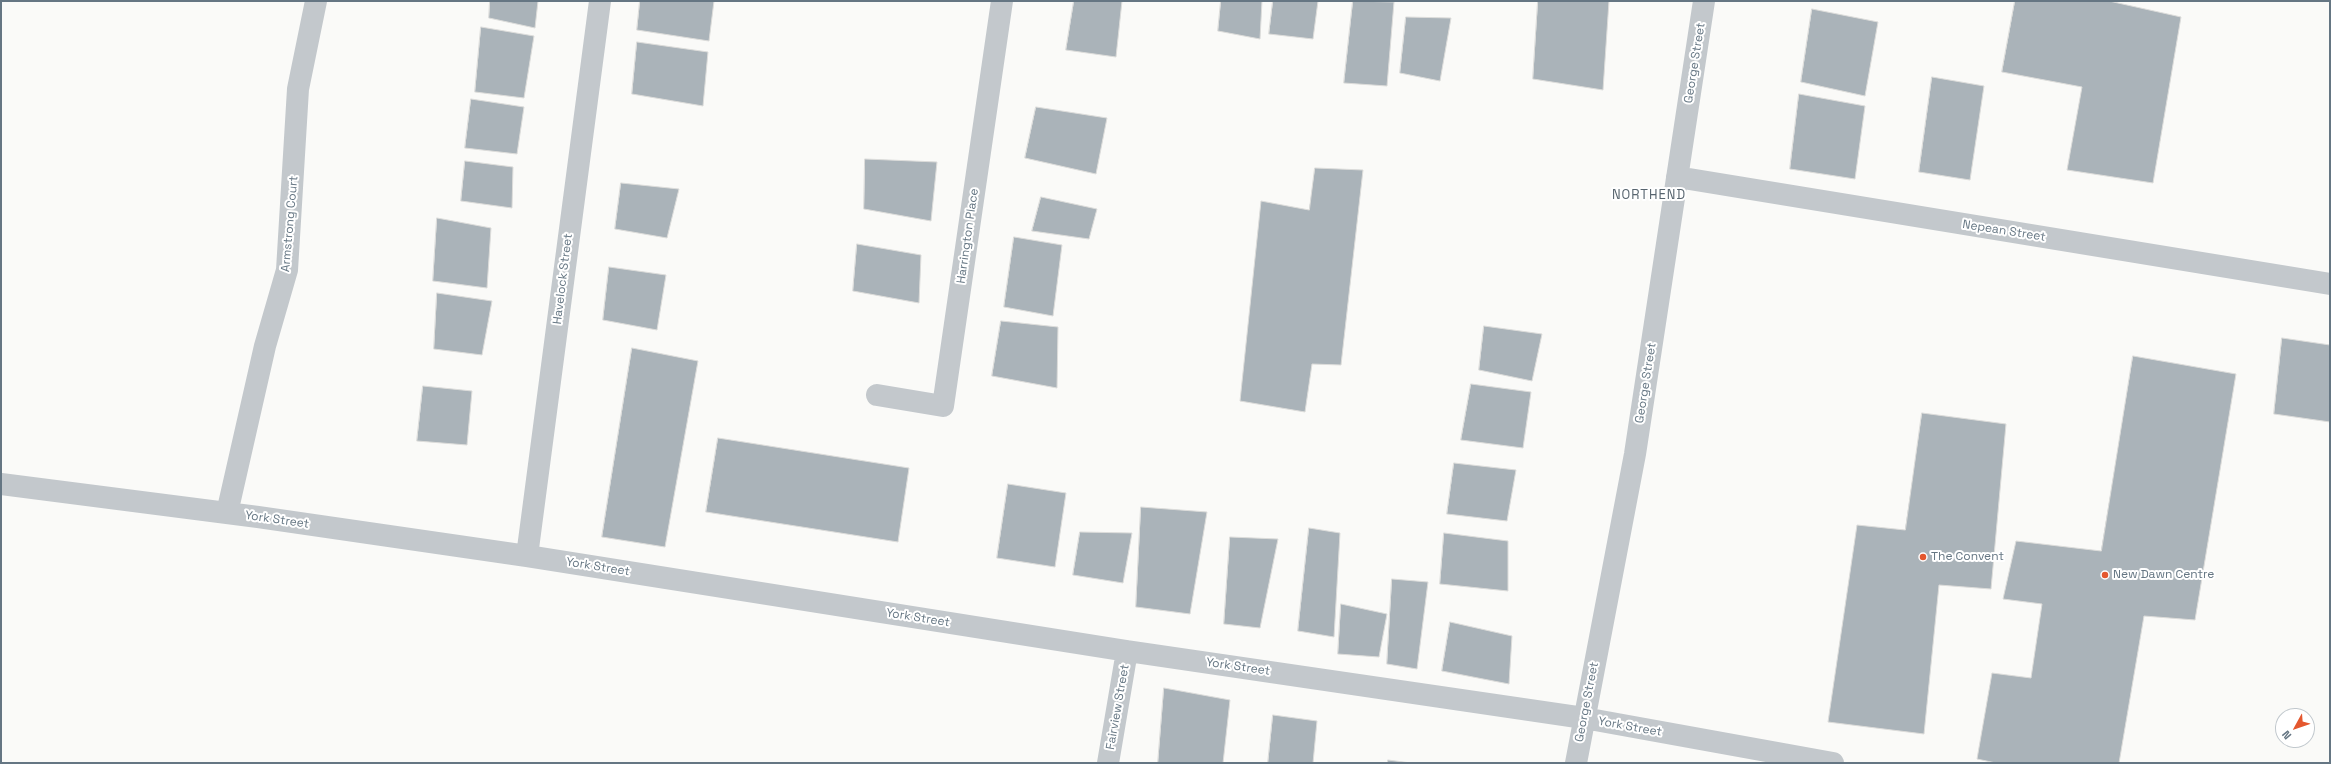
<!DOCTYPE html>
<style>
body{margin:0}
#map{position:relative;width:2331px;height:764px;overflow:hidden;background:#fafaf8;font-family:"Space Grotesk",sans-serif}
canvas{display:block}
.frame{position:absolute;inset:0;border:2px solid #657683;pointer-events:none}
.north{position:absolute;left:2275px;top:708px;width:40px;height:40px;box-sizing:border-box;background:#fff;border:1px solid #c1c8cd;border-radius:50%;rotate:230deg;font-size:11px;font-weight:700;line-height:16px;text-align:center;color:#657683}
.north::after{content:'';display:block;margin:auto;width:14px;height:18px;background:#e4572e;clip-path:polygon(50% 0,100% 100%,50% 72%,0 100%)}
</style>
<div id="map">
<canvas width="2331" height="764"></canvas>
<div class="frame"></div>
<div class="north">N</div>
</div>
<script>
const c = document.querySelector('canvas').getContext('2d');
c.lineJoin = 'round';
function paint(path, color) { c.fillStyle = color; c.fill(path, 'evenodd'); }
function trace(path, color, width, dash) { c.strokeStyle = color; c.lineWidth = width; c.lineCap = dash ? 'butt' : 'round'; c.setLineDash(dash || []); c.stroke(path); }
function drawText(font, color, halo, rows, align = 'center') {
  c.font = font + ' "Space Grotesk",sans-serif'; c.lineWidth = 4; c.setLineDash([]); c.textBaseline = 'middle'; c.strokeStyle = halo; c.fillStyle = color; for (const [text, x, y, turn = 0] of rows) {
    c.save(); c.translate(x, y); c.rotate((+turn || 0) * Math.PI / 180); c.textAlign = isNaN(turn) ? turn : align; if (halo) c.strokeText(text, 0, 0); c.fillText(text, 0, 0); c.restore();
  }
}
const building = new Path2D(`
 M490,1H538L535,28L489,18Z
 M640,1H714L709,41L637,30Z
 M1074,1H1122L1116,57L1066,50Z
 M1221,1H1262L1260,39L1218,31Z
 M1273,1H1318L1313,39L1269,34Z
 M1353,1L1394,2L1387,86L1344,83Z
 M1538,1H1609L1603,90L1533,79Z
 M2015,1H2109L2181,17L2153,183L2067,170L2082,87L2002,72Z
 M1812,9L1878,22L1865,96L1801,82Z
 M1406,17L1451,18L1440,81L1400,73Z
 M481,27L534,36L524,98L475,92Z
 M637,42L708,52L703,106L632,94Z
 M1932,77L1984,86L1970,180L1919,172Z
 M1799,94L1865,106L1855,179L1790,169Z
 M471,99L524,107L517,154L465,148Z
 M1036,107L1107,118L1096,174L1025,158Z
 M865,159L937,162L931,221L864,209Z
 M465,161L513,167L512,208L461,201Z
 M1315,168L1363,170L1341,365L1312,364L1305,412L1240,401L1261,201L1309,210Z
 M621,183L679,189L667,238L615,229Z
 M1041,197L1097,209L1089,239L1032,231Z
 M437,218L491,228L487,288L433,281Z
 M1014,237L1062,245L1053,316L1004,307Z
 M857,244L921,255L919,303L853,291Z
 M609,267L666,275L657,330L603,320Z
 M437,293L492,301L482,355L434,349Z
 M1001,321L1058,327L1057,388L992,376Z
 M1484,326L1542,334L1532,381L1479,370Z
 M2282,338L2330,345V422L2274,414Z
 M632,348L698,361L665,547L602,537Z
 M2133,356L2236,374L2195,620L2144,616L2119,763H1996L1977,759L1992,673L2031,678L2042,604L2003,599L2016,541L2101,551Z
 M1471,384L1531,392L1523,448L1461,440Z
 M423,386L472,391L467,445L417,441Z
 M1922,413L2006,424L1991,589L1939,585L1924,734L1828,722L1857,525L1905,530Z
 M718,438L909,468L898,542L706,512Z
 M1454,463L1516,470L1507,521L1447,514Z
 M1008,484L1066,493L1055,567L997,558Z
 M1141,507L1207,512L1190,614L1136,607Z
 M1309,528L1340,533L1334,637L1298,631Z
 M1080,532L1132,533L1123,583L1073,575Z
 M1444,533L1508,541V591L1440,584Z
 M1230,537L1278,539L1260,628L1224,624Z
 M1392,579L1428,582L1417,669L1387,664Z
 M1341,604L1387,614L1379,657L1338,654Z
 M1450,622L1512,636L1509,684L1442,671Z
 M1164,688L1230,700L1223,763H1158Z
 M1273,715L1317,721L1313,763H1268Z
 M1388,760L1411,763H1388Z`);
const minor = new Path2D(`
 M1677,177L2330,284
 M877,395L943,406L1002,1
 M1,484L258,517L527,556L1127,651L1584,718L1833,763
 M227,513L265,346L287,270L298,89L316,1
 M527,556L600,1
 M1108,763L1127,651
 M1576,763L1635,454L1704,1`);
const markers = [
 [1923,557,4,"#e4572e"],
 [2105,575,4,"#e4572e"]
];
const streetNames = [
 ["George Street",1695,63,-81],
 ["Armstrong Court",290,224,-85],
 ["Nepean Street",2004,231,9],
 ["Harrington Place",968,236,-82],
 ["Havelock Street",563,279,-83],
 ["George Street",1646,383,-81],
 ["York Street",277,520,8],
 ["York Street",598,567,9],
 ["York Street",918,618,9],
 ["York Street",1238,667,8],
 ["George Street",1587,702,-79],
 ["Fairview Street",1118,707,-80],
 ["York Street",1630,727,10]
];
const poiNames = [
 ["The Convent",1931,557],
 ["New Dawn Centre",2113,575]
];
const neighbourhoodNames = [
 ["NORTHEND",1649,195]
];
paint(building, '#aab3b9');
trace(building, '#dcdcda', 1);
trace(minor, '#c3c8cc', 22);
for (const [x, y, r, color] of markers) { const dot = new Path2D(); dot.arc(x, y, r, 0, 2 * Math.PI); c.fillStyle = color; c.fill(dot); trace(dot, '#fff', 1.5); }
drawText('12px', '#657683', '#fff', streetNames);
drawText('12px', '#657683', '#fff', poiNames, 'left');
c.letterSpacing = '1px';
drawText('13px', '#57646e', '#fff', neighbourhoodNames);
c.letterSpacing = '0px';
</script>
